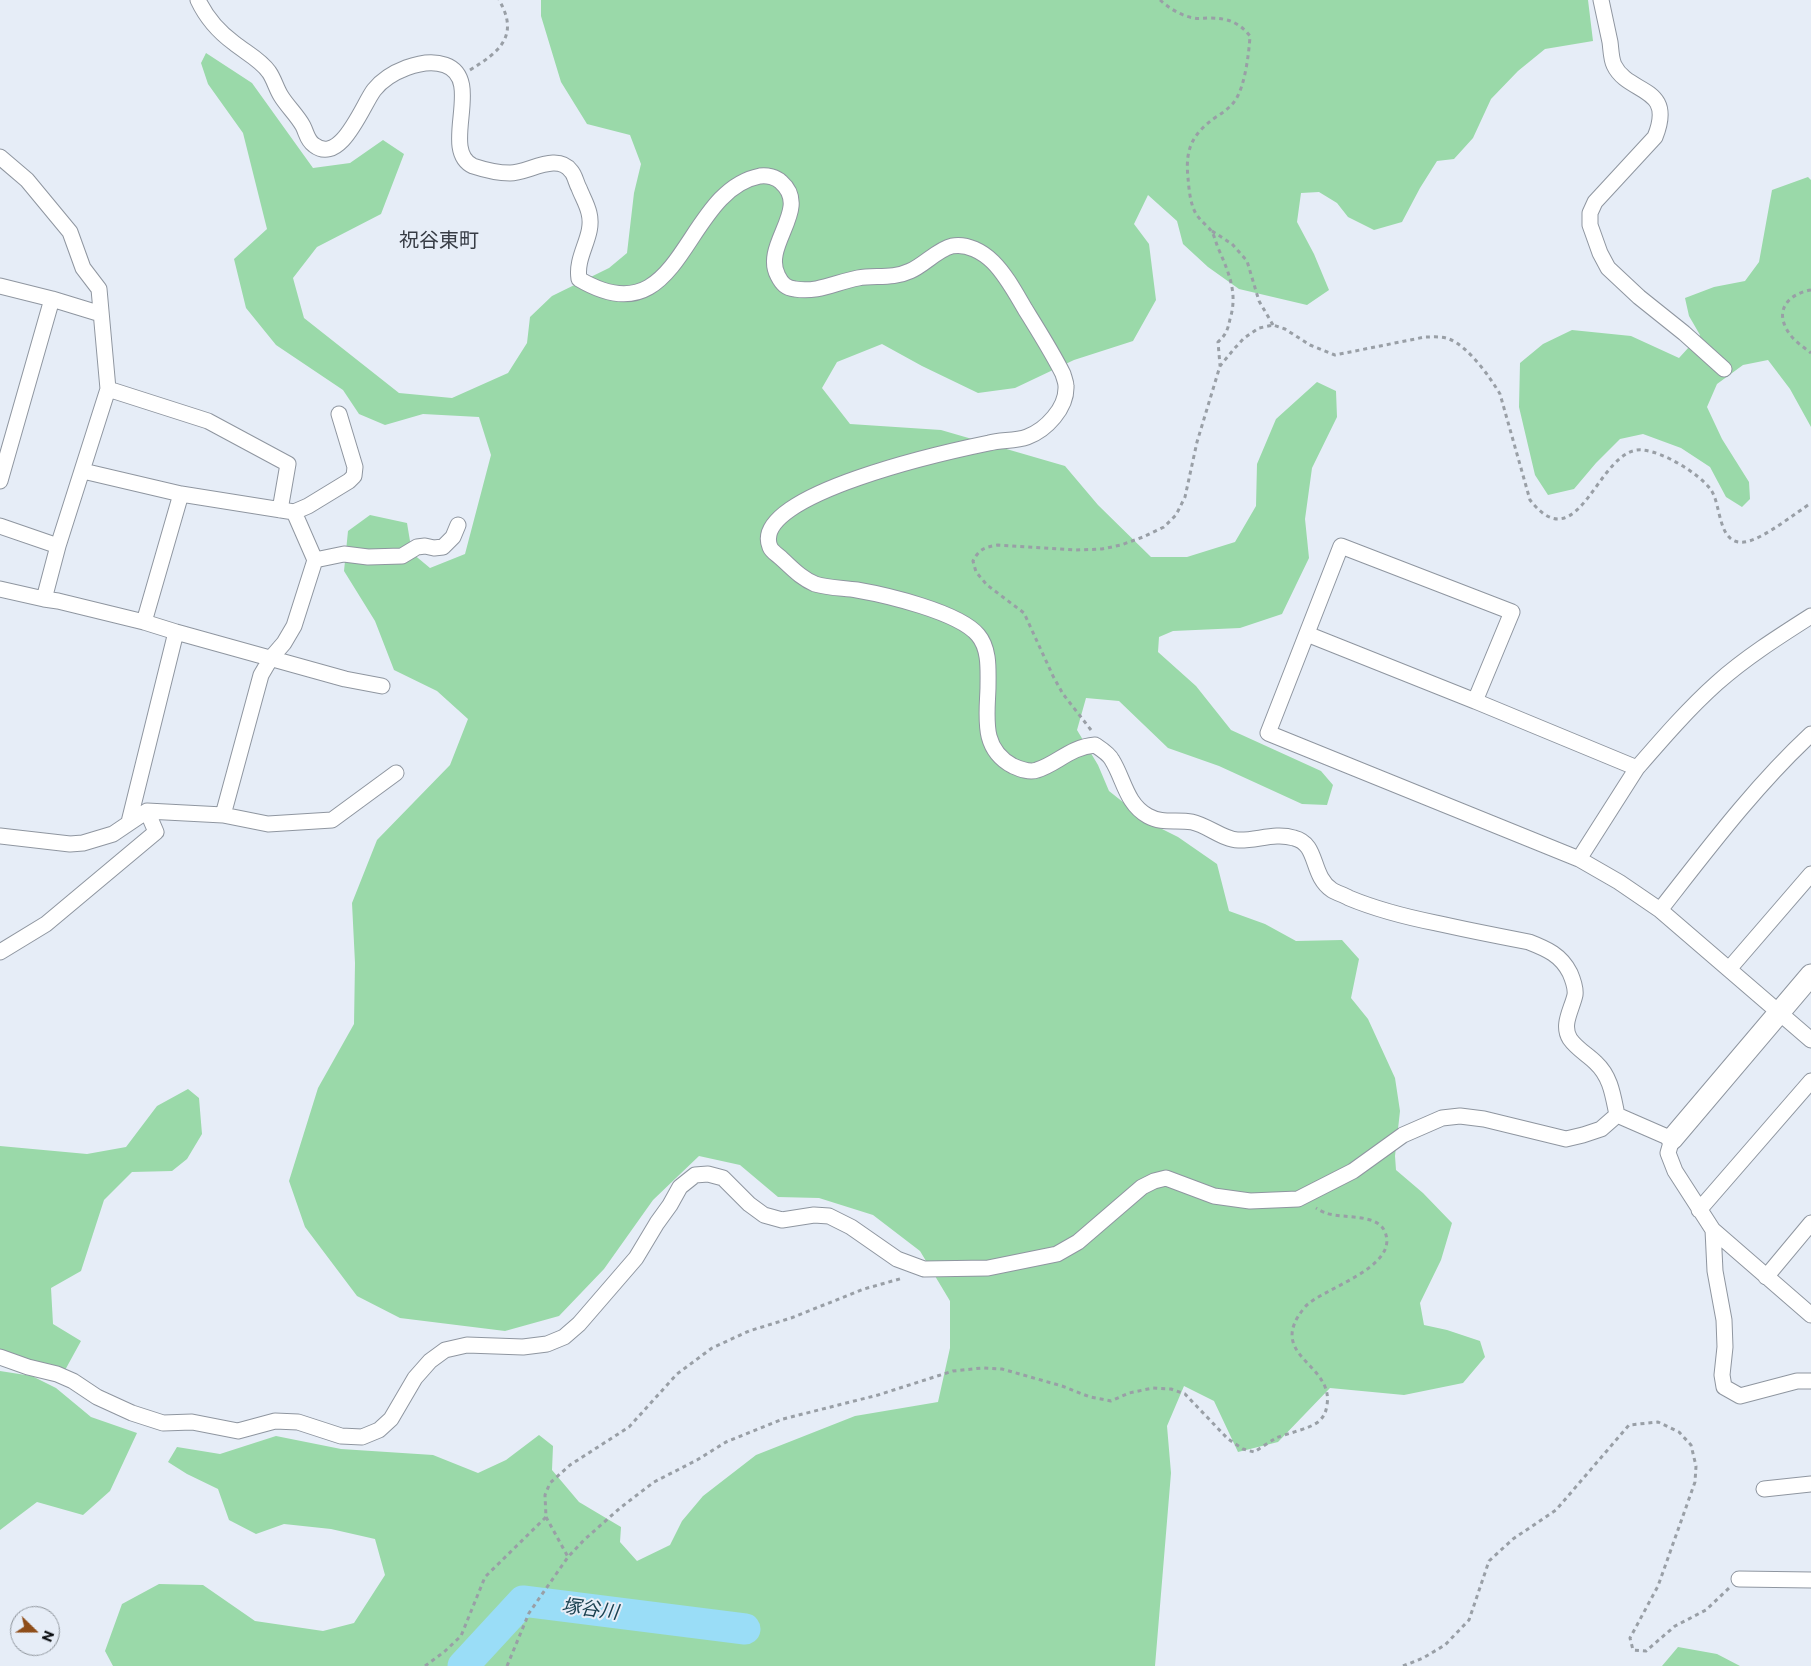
<!DOCTYPE html>
<meta charset="utf-8">
<style>
body{margin:0}
#map{position:relative;width:1811px;height:1666px;overflow:hidden;background:#e6edf7;font-family:Commissioner,sans-serif}
canvas{display:block}
.north{position:absolute;left:10px;top:1606px;width:50px;height:50px;box-sizing:border-box;background:#e6edf7;border:1px solid #8e949b;border-radius:50%;rotate:112deg;font-size:14px;font-weight:700;line-height:20px;text-align:center;color:#0b0e11}
.north::after{content:'';display:block;margin:auto;width:18px;height:22px;background:#8e4d19;clip-path:polygon(50% 0,100% 100%,50% 72%,0 100%)}
</style>
<div id="map">
<canvas width="1811" height="1666"></canvas>
<div class="north">N</div>
</div>
<script>
const c = document.querySelector('canvas').getContext('2d');
c.lineJoin = 'round';
function paint(path, color) { c.fillStyle = color; c.fill(path, 'evenodd'); }
function trace(path, color, width, dash) { c.strokeStyle = color; c.lineWidth = width; c.lineCap = dash ? 'butt' : 'round'; c.setLineDash(dash || []); c.stroke(path); }
function drawText(font, color, halo, rows, align = 'center') {
  c.font = font + ' Commissioner,"Noto Sans JP",sans-serif'; c.lineWidth = 4; c.setLineDash([]); c.textBaseline = 'middle'; c.strokeStyle = halo; c.fillStyle = color; for (const [text, x, y, turn = 0] of rows) {
    c.save(); c.translate(x, y); c.rotate((+turn || 0) * Math.PI / 180); c.textAlign = isNaN(turn) ? turn : align; if (halo) c.strokeText(text, 0, 0); c.fillText(text, 0, 0); c.restore();
  }
}
const green = new Path2D(`
 M541,0H1588L1593,41L1545,49L1518,71L1491,99L1473,138L1454,159L1437,161L1420,188L1402,222L1374,230L1348,217L1337,203L1319,192L1301,193L1297,222L1314,254L1329,290L1307,305L1239,289L1208,267L1183,244L1177,221L1148,195L1134,224L1149,244L1156,300L1133,341L1074,360L1015,388L978,393L922,366L882,344L837,362L822,388L850,424L941,430L1065,466L1098,505L1151,557H1187L1235,542L1256,506L1257,464L1276,419L1317,382L1336,391L1337,417L1312,468L1305,519L1309,558L1282,614L1240,628L1173,631L1159,637L1158,652L1196,686L1231,730L1321,771L1333,785L1327,805L1302,804L1219,766L1168,748L1119,701L1086,698L1077,730L1098,765L1109,791L1148,822L1178,837L1217,864L1229,911L1265,924L1296,941L1342,940L1359,959L1351,998L1368,1019L1395,1078L1400,1111L1395,1156L1396,1170L1423,1193L1452,1223L1441,1260L1420,1303L1424,1325L1447,1330L1480,1341L1485,1357L1463,1383L1404,1395L1330,1388L1278,1442L1238,1452L1214,1401L1184,1386L1167,1426L1171,1473L1155,1666H113L105,1651L122,1604L159,1584L203,1585L255,1621L323,1631L354,1623L385,1575L375,1539L331,1529L284,1524L256,1534L229,1520L218,1489L187,1474L168,1462L177,1447L220,1454L276,1436L341,1449L433,1455L478,1473L506,1460L539,1435L553,1446L552,1470L579,1502L621,1527L620,1542L637,1561L670,1545L682,1521L703,1496L756,1455L855,1416L938,1402L950,1348V1301L920,1251L873,1215L819,1198L778,1197L740,1165L699,1156L653,1200L604,1269L559,1316L505,1331L400,1318L357,1296L305,1227L289,1181L318,1088L354,1024L355,963L352,903L377,840L450,765L468,719L437,691L394,670L375,621L344,571L348,531L370,515L407,523L412,553L430,568L465,554L491,455L479,417L423,414L385,425L359,414L343,390L276,345L246,308L234,259L267,229L243,133L208,84L201,63L206,53L252,83L313,168L350,163L383,140L404,154L381,214L317,247L293,278L304,318L399,393L452,398L508,373L527,343L530,317L552,296L609,268L627,253L634,193L641,164L630,135L587,124L561,82L541,16Z
 M1808,177L1811,180V427L1790,389L1768,360L1743,365L1717,384L1707,407L1722,439L1749,482L1750,499L1742,507L1726,497L1710,467L1681,448L1643,434L1620,439L1596,463L1574,489L1548,495L1535,475L1519,407L1520,363L1543,344L1572,330L1631,336L1679,358L1700,335L1689,316L1685,298L1714,287L1745,281L1759,262L1772,190Z
 M188,1089L199,1098L202,1134L187,1159L172,1171L132,1172L104,1200L81,1271L51,1288L53,1324L81,1341L64,1372L0,1355V1146L87,1154L126,1147L157,1106Z
 M0,1371L32,1376L56,1388L91,1417L137,1433L110,1491L83,1515L37,1502L0,1530Z
 M1678,1647L1717,1654L1740,1666H1662Z`);
const river = new Path2D(`
 M463,1666L523,1601L745,1629`);
const path = new Path2D(`
 M1160,0C1169,8 1181,16 1194,18C1199,19 1204,18 1209,18C1227,18 1239,22 1250,36C1249,53 1245,85 1236,99C1231,107 1224,112 1216,117C1192,134 1185,149 1188,178C1189,189 1190,202 1195,212C1199,220 1207,225 1212,232C1215,237 1216,244 1219,250C1229,273 1238,294 1230,319C1228,329 1226,335 1218,342L1220,365
 M470,70C499,52 520,36 499,0
 M1212,231L1232,244L1247,261L1259,301L1273,325
 M1811,290C1792,293 1775,307 1786,328C1791,339 1802,346 1811,353
 M1091,730L1063,694L1053,676L1024,613L987,585L976,572L973,561C979,549 985,547 998,545L1076,550L1102,549L1121,545L1143,537L1164,527L1176,515L1185,497L1197,442L1220,366L1234,349L1244,338L1259,328L1273,325L1285,329L1310,345L1335,355L1425,337C1433,337 1442,336 1449,339C1468,346 1490,377 1500,394L1530,500C1580,564 1598,445 1643,450C1663,452 1699,473 1711,490C1722,505 1717,550 1749,541C1765,537 1796,513 1811,503
 M546,1517L568,1557
 M425,1666L444,1652L461,1636L485,1577L546,1517L545,1495L550,1483L570,1465L629,1427L677,1374L712,1348L749,1331L791,1318L864,1289L903,1278
 M507,1666L529,1613L568,1557L584,1540L620,1508L654,1482L697,1460L726,1442L783,1419L878,1395L953,1371L982,1368L1002,1369L1062,1386L1090,1397L1111,1401L1129,1393L1153,1388L1171,1389L1185,1394L1228,1439L1243,1449L1254,1452C1261,1448 1269,1442 1276,1438C1288,1433 1309,1429 1318,1422C1324,1417 1326,1412 1327,1405C1334,1363 1264,1356 1305,1307C1320,1289 1400,1268 1385,1232C1378,1213 1342,1219 1326,1213C1323,1212 1319,1210 1316,1208
 M1403,1666L1423,1658L1445,1645L1469,1620L1489,1561L1513,1539L1556,1510L1629,1425L1658,1422L1679,1432L1691,1445L1696,1466L1695,1482L1658,1586L1630,1638L1633,1650L1646,1651L1675,1626L1706,1610L1729,1588`);
const street = new Path2D(`
 M198,0C206,17 219,32 234,43C245,52 261,60 269,72C274,79 276,88 281,96C287,106 297,115 303,126C307,134 307,140 314,145C341,166 363,104 374,90C388,72 423,57 445,65C485,79 439,150 473,166C485,170 498,173 510,173C528,173 557,152 571,171C575,175 576,183 579,188C582,196 587,204 589,213C595,236 575,255 579,279C683,341 682,191 760,176C767,175 776,177 781,182C812,209 761,245 778,276C782,284 786,288 795,289C818,293 836,282 858,278C875,275 893,279 910,271C923,266 938,249 952,246C967,243 983,252 993,262C1006,275 1015,292 1025,309C1038,330 1052,352 1063,374C1064,378 1066,382 1066,386C1067,408 1046,430 1027,437C1016,441 1001,440 989,443C955,450 748,494 770,547C772,552 778,555 782,559C793,569 801,578 815,584C828,588 844,588 857,590C886,595 959,612 978,635C990,649 988,671 988,688C987,718 981,749 1013,766C1020,769 1030,773 1037,770C1057,764 1070,747 1095,745C1101,749 1109,754 1112,760C1124,779 1126,804 1148,816C1162,824 1177,819 1192,822C1207,825 1224,840 1238,840C1256,841 1275,832 1294,838C1319,844 1310,875 1332,890C1337,893 1344,895 1349,898C1378,910 1406,917 1436,923C1467,930 1498,936 1529,942C1547,949 1561,955 1570,973C1573,980 1576,988 1575,995C1572,1009 1561,1025 1570,1039C1577,1049 1588,1055 1596,1063C1611,1077 1613,1096 1617,1115
 M1601,0C1604,14 1607,28 1610,42C1611,49 1611,59 1614,65C1628,95 1676,85 1655,137L1595,202L1590,213V225L1600,253L1608,268L1639,297L1684,333L1724,369
 M0,157L27,180L70,232L83,268L99,289L108,389L58,546L44,599
 M0,286L52,299L101,314
 M108,389L208,421L288,464L280,510
 M83,471L181,494L294,512L315,560L294,626L284,643L271,658L261,675L223,815
 M0,481L52,299
 M294,512L308,506L349,481L354,476L355,467L339,414
 M0,526L58,546
 M315,560L344,554L368,557L402,556L417,547L425,546L434,548L443,547L453,537L458,525
 M0,589L44,599L58,601L144,622L176,632L345,679L382,686
 M144,622L181,494
 M1307,634L1475,701L1512,612L1341,546L1268,733L1579,859L1619,882L1660,910L1811,1040
 M1475,701L1637,768L1579,859
 M1637,768C1663,738 1688,709 1717,683C1745,658 1778,637 1811,616
 M129,822L176,632
 M0,836L70,844L83,843L113,834L147,811L223,815L268,824L332,820L396,773
 M1660,910C1707,850 1755,786 1811,734
 M0,952L46,924L156,832L147,811
 M1729,969L1811,874
 M1699,1210L1811,1081
 M1713,1230L1715,1271L1724,1320L1725,1347L1722,1375L1724,1387L1740,1396L1797,1381H1811
 M1766,1277L1811,1223
 M0,1357L28,1367L57,1374L73,1381L97,1397L132,1413L163,1423L192,1422L238,1431L275,1421L298,1422L341,1436L362,1437L379,1430L391,1419L415,1378L430,1361L445,1350L467,1345L523,1347L547,1344L564,1337L579,1324L636,1258L657,1223L670,1205L680,1187L695,1175L708,1174L723,1178L749,1204L764,1215L782,1220L814,1215L829,1216L851,1227L897,1259L924,1269L988,1268L1057,1254L1078,1242L1142,1187L1154,1181L1166,1178L1214,1196L1250,1201L1298,1199L1353,1171L1403,1135L1442,1118L1460,1116L1484,1119L1566,1139L1583,1135L1601,1129L1617,1115L1672,1139L1668,1153L1675,1171L1713,1230L1811,1315
 M1764,1489L1811,1484
 M1739,1579L1811,1580`);
const secondary = new Path2D(`
 M1672,1139L1811,975`);
const waterNames = [
 ["塚谷川",590,1609,7]
];
const quarterNames = [
 ["祝谷東町",439,240]
];
paint(green, '#9ad9a9');
trace(river, '#9addf7', 31);
trace(street, '#8f96a0', 17);
trace(secondary, '#8f96a0', 23);
trace(path, '#999fa6', 3, [4, 4]);
trace(street, '#fff', 15);
trace(secondary, '#fff', 21);
drawText('italic 19px', '#1a4150', '#e6edf7', waterNames);
drawText('20px', '#373c45', '#e6edf7', quarterNames);
</script>
